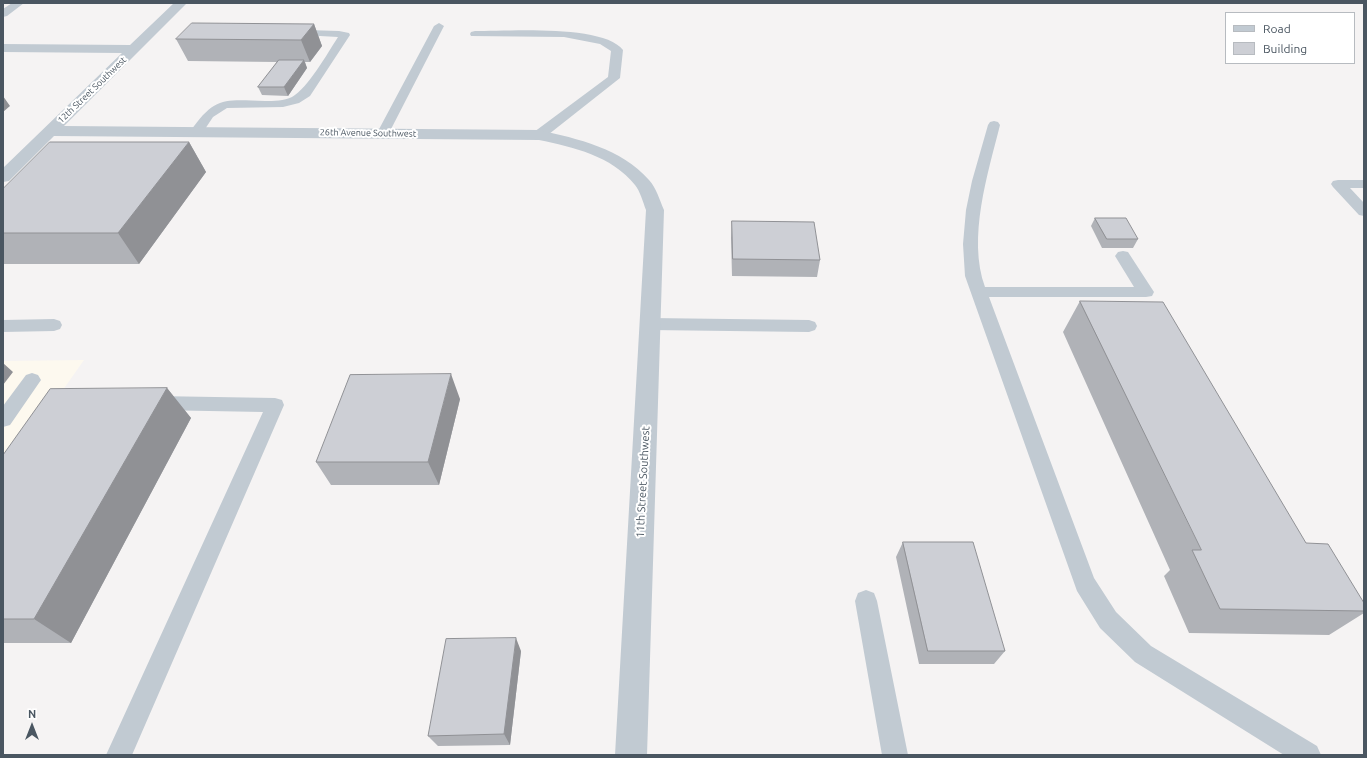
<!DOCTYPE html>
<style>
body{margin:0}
#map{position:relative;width:1367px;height:758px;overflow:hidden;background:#f5f3f3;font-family:Ubuntu,sans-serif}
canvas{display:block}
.frame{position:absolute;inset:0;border:4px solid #4a5661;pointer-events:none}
.legend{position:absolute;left:1225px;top:12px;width:130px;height:52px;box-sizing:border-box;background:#fff;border:1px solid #b7bbc0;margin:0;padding:5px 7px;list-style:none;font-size:12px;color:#4a5661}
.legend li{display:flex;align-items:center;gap:8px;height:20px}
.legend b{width:20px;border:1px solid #b7bbc0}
.north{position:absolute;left:12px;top:706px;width:40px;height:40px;-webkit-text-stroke:3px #fff;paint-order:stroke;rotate:0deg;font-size:11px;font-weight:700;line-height:16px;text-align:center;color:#4a5661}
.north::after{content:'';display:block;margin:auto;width:14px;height:18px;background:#4a5661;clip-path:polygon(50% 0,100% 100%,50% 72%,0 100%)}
</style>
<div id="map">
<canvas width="1367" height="758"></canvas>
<div class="frame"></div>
<ul class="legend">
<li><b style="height:5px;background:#c1cad2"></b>Road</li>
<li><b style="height:11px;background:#cdcfd5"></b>Building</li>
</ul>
<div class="north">N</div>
</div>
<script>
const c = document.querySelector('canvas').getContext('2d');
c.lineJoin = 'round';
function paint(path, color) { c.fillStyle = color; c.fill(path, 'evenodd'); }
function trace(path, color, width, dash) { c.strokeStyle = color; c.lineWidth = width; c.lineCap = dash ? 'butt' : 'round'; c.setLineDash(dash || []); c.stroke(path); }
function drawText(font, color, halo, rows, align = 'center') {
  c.font = font + ' Ubuntu,sans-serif'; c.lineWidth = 4; c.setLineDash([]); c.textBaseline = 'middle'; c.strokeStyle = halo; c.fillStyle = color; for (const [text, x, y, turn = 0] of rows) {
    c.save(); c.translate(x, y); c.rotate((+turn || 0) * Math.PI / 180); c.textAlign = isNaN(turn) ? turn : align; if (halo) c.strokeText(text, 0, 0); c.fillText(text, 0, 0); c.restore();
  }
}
const commercial = new Path2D(`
 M84,360L3,475V361Z`);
const service = new Path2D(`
 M12,3H24L7,16L3,17V9Z
 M439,23L444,26L389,133L388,136H378L377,133L434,26Z
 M306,30L339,31L349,33L350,35L310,96L299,103L283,107L227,108L213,117L201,135H191L190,132C215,96 224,100 265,101C274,101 284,101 292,97C308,88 327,54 338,37L302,35L301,33L302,31Z
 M475,31C506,31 604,24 623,50L620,78L544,138H534L533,135L534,132L608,77L611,51L600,44L564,37L471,36L470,34L471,32Z
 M994,121L998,122L1000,125C988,173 967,238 985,287H1134L1115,256L1118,252L1123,251L1128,252L1154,292L1152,296L1146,297H989L1094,578L1116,612L1151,646L1317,746L1321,755H1284L1135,662L1100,628L1077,591L965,276L963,244L966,210L972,181L988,125L990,122Z
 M1338,180H1364V188H1350L1364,203V216L1359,215L1333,187L1331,184L1333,181Z
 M650,318L809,320L815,322L817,326L815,330L809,332L650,330L644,328L642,324L644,320Z
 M54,319L60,321L62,325L60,329L54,331L3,332V320Z
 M32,373L38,375L41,380L10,425L3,427V406L26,375Z
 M155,396L275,398L282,400L284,405L132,755H106L263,412L155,410L148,408L146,403L148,398Z
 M866,590L874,593L877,601L908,755H882L855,601L858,593Z`);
const minor = new Path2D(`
 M174,3H187L64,126L539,130C578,139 621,148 649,180C656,187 660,201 664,210L647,755H615L646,210C643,202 640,191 635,185C612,156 573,147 539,140L54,136L9,181L3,182V168L122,53L3,52V44L130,45Z`);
const wall = new Path2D(`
 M314,24L322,46L310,62H305L307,68L288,96L262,95L258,87L277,62L188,61L176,39Z
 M189,142L206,172L139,264H3V189Z
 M1095,218L1138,239L1133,248H1102L1091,226Z
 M732,221L820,260L817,277L732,276L731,238Z
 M1080,301L1306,543L1364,603V613L1329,635L1189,633L1164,576L1170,570L1063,332Z
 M167,388L191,418L71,643H3V455Z
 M460,399L439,485H331L316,462Z
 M903,542L1005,651L994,664H919L896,557Z
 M521,651L510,745L438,746L428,736Z`);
const shadedWall = new Path2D(`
 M314,24L322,46L310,62L301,40Z
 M304,60L307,68L288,96L284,87Z
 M3,96L10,106L3,112Z
 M189,142L206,172L139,264L118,233Z
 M3,363L13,372L3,385Z
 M451,374L460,399L439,485L428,462Z
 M167,388L191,418L71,643L34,619Z
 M516,638L521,651L510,745L504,734Z`);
const building = new Path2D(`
 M192,23L314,24L301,40L176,39Z
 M279,60H304L284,87H258Z
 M50,142H189L118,233H3V189Z
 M1095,218H1126L1138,239H1107Z
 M732,221L814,222L820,260L733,259Z
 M1080,301L1163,302L1306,543L1328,544L1364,603V611L1220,609L1192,550H1201Z
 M451,374L428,462H316L350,375Z
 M167,388L34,619H3V455L50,389Z
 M903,542H973L1005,651H928Z
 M516,638L504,734L428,736L446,639Z`);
const farStreetnames = [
 ["12th Street Southwest",92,90,-44],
 ["26th Avenue Southwest",368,133,1]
];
const streetNames = [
 ["11th Street Southwest",643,482,-87]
];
paint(commercial, '#fdf9ef');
paint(service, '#c1cad2');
paint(minor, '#c1cad2');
paint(wall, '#b0b2b7');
paint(shadedWall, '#909195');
paint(building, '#cdcfd5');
trace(building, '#909195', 1);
drawText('9px', '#4a5661', '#fff', farStreetnames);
drawText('11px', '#4a5661', '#fff', streetNames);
</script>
